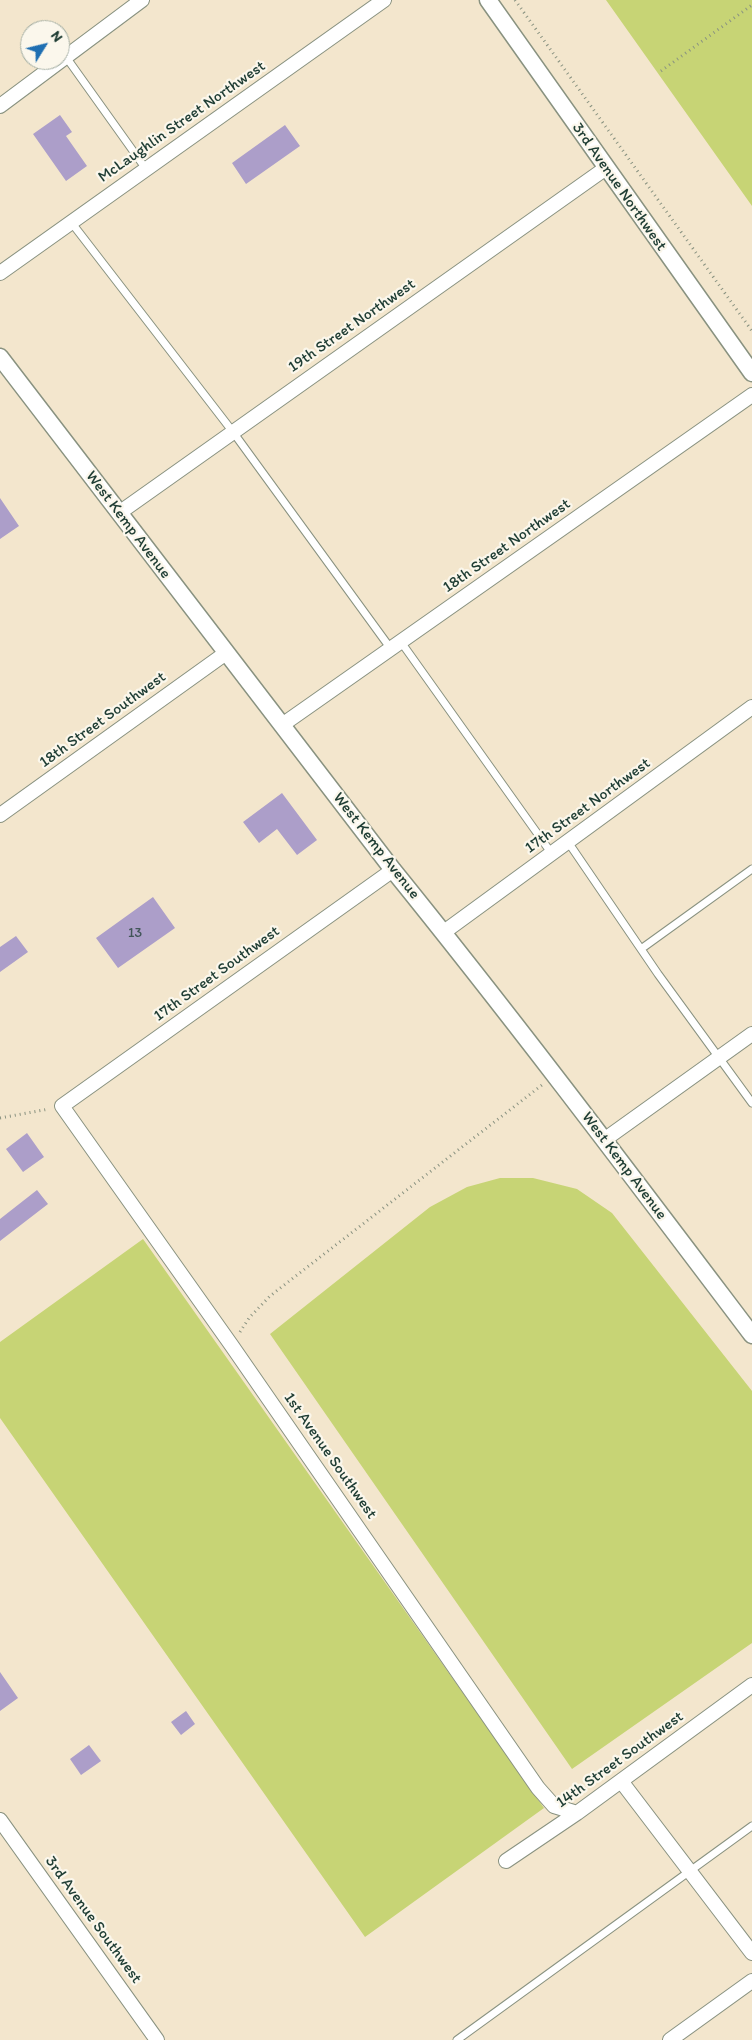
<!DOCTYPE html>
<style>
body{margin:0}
#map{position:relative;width:752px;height:2040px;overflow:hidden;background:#f3e6cd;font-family:Itim,sans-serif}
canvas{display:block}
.north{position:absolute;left:20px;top:20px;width:50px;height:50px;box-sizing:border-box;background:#fbf7ec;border:1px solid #a3ada2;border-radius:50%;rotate:54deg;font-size:14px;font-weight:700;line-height:20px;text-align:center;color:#1f3d34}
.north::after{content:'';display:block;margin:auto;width:18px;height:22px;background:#1f6fb2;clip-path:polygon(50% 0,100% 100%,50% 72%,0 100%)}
</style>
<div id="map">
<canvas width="752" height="2040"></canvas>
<div class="north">N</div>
</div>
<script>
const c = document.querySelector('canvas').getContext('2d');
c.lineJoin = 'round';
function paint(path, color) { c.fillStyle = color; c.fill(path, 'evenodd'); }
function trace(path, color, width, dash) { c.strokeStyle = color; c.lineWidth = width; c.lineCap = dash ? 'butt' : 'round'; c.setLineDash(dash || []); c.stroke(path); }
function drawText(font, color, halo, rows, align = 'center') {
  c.font = font + ' Itim,sans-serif'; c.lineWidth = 4.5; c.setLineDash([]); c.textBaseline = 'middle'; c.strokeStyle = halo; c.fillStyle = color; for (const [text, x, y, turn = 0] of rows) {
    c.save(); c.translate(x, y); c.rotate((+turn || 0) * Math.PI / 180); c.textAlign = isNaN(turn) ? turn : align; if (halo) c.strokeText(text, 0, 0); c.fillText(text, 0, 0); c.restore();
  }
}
const green = new Path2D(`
 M606,0H752V206Z
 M500,1178H533L577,1189L612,1213L752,1391V1643L572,1769L270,1334L430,1207L467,1187Z
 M143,1239L544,1808L365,1937L0,1418V1342Z`);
const building = new Path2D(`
 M60,115L72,132L66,136L87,166L66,181L33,134Z
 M285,125L300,146L246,184L232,163Z
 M0,498L19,526L0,539Z
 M282,793L317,840L297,855L277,829L259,843L243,822Z
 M153,897L175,928L118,968L96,938Z
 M16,936L28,952L0,972V947Z
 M27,1133L44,1157L23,1172L6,1149Z
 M37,1190L48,1204L0,1241V1219Z
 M0,1672L18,1698L0,1711Z
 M186,1711L195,1724L181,1735L171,1722Z
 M89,1745L101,1761L81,1775L70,1759Z`);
const path = new Path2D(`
 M515,0L752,331
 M661,71L752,5
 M0,1118L49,1109
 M240,1332L249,1318L270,1296L542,1085`);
const service = new Path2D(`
 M66,57L146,169
 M71,222L233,432L391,649
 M401,642L552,854
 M568,842L658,974L752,1103
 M641,949L752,869
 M457,2040L752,1826`);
const minor = new Path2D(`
 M0,106L142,0
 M0,273L384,0
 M119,513L606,168
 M282,725L752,395
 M0,815L226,653
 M393,870L62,1106L232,1346L538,1788L554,1806L577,1813
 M444,932L752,707
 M604,1140L752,1034
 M621,1781L752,1953
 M0,1820L157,2040
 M506,1861L577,1813L752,1685
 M670,2040L752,1981`);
const tertiary = new Path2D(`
 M488,0L752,373
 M0,357L393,870C516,1022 634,1179 752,1335`);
const numberNames = [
 ["13",135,933]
];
const streetNames = [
 ["McLaughlin Street Northwest",182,122,-35],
 ["3rd Avenue Northwest",619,187,55],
 ["19th Street Northwest",352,326,-35],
 ["West Kemp Avenue",128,525,53],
 ["18th Street Northwest",507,546,-35],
 ["18th Street Southwest",103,720,-36],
 ["17th Street Northwest",588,806,-36],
 ["West Kemp Avenue",376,846,52],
 ["17th Street Southwest",217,974,-36],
 ["West Kemp Avenue",624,1166,53],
 ["1st Avenue Southwest",330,1456,55],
 ["14th Street Southwest",620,1760,-36],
 ["3rd Avenue Southwest",93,1920,54]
];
paint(green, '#c7d475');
paint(building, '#ac9ec9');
trace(service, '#899280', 9);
trace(minor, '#899280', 16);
trace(tertiary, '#899280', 19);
trace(path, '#899280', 3, [1, 4]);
trace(service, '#fff', 7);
trace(minor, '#fff', 14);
trace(tertiary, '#fff', 16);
drawText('14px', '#425559', null, numberNames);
drawText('16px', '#1f3d34', '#fbf7ec', streetNames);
</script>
